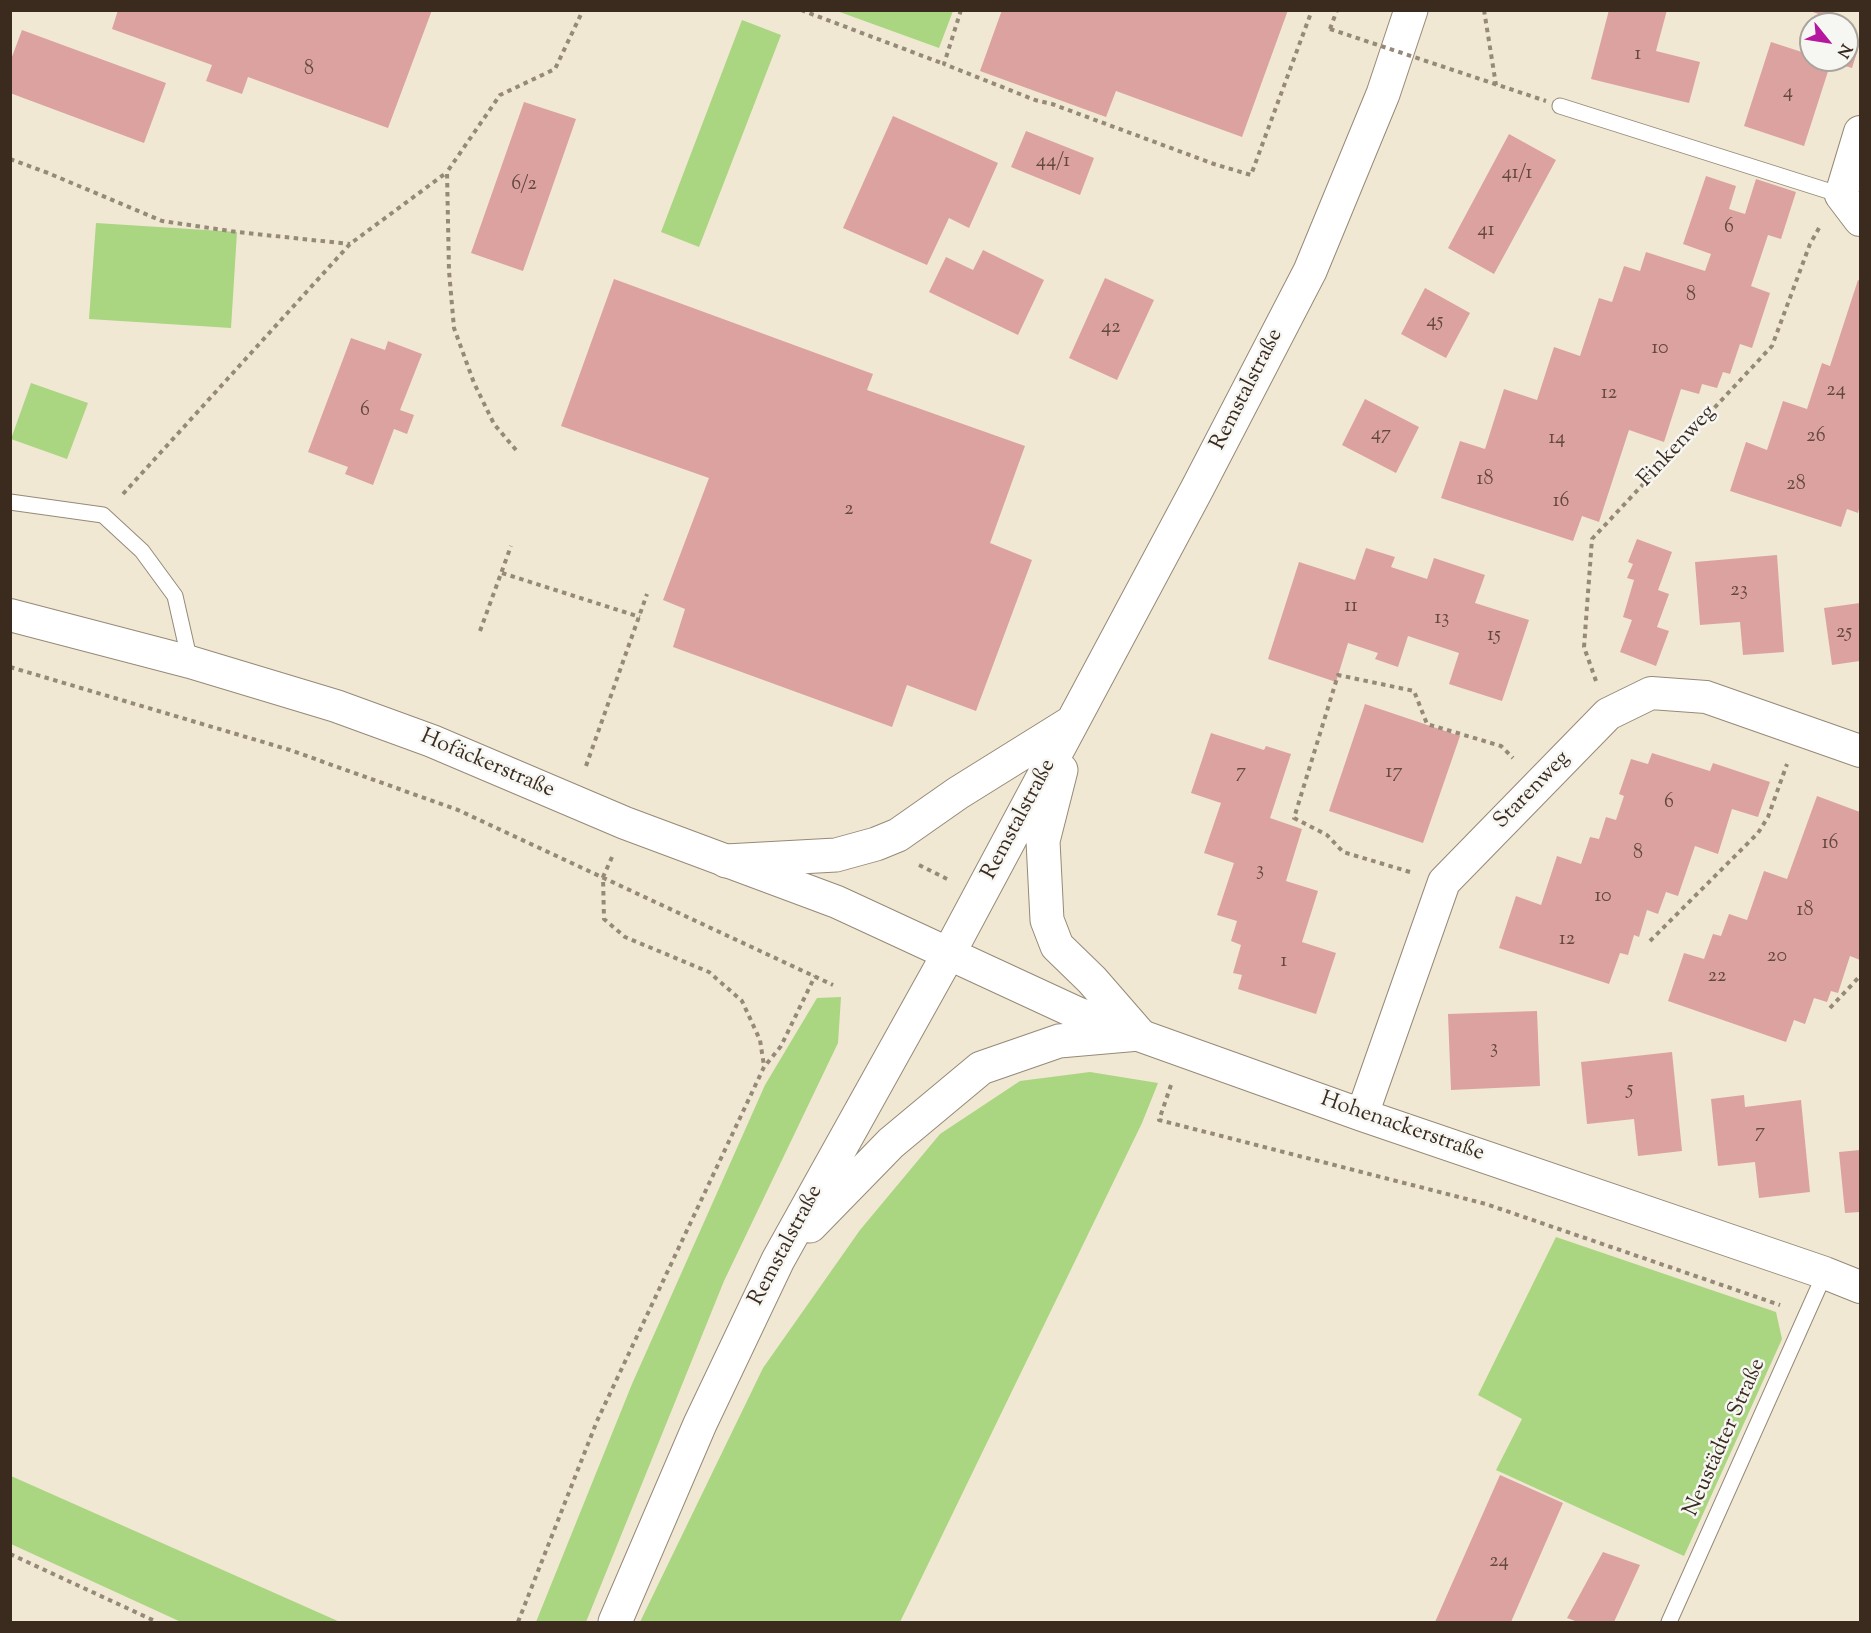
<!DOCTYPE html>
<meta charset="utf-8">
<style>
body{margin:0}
#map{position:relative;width:1871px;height:1633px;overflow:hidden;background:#f0e8d3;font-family:"Sorts Mill Goudy",serif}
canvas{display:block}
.frame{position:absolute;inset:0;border:12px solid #3b2a1e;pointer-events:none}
.north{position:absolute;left:1799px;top:12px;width:60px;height:60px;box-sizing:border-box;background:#f6f6f2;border:2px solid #aba49d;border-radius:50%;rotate:120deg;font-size:16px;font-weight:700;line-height:24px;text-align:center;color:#3b2a1e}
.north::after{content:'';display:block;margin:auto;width:21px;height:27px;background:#b5179e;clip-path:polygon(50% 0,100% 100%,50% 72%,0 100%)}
</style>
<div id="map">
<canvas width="1871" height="1633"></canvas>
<div class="frame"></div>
<div class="north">N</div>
</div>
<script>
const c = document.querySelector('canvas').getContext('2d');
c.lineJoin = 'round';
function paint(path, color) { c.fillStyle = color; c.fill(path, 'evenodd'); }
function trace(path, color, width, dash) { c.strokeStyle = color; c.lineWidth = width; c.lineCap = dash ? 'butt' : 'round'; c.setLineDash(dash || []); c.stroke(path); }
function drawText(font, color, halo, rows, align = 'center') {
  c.font = font + ' "Sorts Mill Goudy",serif'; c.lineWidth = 5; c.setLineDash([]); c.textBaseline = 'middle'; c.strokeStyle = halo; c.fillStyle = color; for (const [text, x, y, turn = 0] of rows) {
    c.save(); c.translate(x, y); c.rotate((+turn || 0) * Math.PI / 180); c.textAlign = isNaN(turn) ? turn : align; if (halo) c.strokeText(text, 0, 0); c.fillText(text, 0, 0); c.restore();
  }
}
const green = new Path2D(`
 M837,11H953L939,48Z
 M742,20L781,35L699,247L661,232Z
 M96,223L237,232L231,328L89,319Z
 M31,383L88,403L67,459L11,439Z
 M841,997L838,1043L724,1281L586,1622H536L632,1384L765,1085L817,998Z
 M1090,1072L1158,1083L1142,1123L900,1622H640L763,1368L860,1230L940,1134L1020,1081Z
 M1556,1237L1776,1312L1782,1339L1684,1556L1496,1470L1522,1419L1478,1395Z
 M11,1476L340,1622H181L11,1544Z`);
const building = new Path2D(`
 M118,10H432L388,128L248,77L242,94L206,81L212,65L112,29Z
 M1002,10H1288L1242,137L1116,91L1106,117L980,71Z
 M1609,10H1667L1656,51L1700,62L1689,103L1591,79Z
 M1808,10H1834L1831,19Z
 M22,30L166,83L144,143L10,93V62Z
 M1771,42L1811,55V60H1847V42L1859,46L1852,68L1831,62L1804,146L1744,126Z
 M524,102L576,119L523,271L471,253Z
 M893,116L998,163L969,228L949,218L927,265L843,228Z
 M1026,131L1094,158L1080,195L1011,167Z
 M1509,134L1556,160L1494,274L1448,248Z
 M1706,176L1736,186L1729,209L1745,214L1756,179L1796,192L1781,239L1768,235L1751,286L1770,293L1752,348L1740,344L1730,374L1723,372L1717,388L1702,384L1699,394L1681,389L1664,442L1629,430L1599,522L1582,516L1573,541L1441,498L1460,441L1485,449L1504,389L1537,400L1554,347L1580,356L1599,298L1612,302L1624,266L1640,271L1646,252L1705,271L1711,254L1683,244Z
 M983,250L1044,280L1018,335L929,292L946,257L973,270Z
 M1105,278L1154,300L1117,380L1069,358Z
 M614,279L873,374L867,390L1025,446L990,543L1032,560L976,711L907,685L892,727L673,647L685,609L663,600L709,478L561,426Z
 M1858,280L1860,281V504L1858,513L1847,509L1841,527L1730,491L1746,442L1767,450L1783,401L1807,409L1822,363L1830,366Z
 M1425,288L1470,313L1446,358L1401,334Z
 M351,338L385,350L388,341L422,354L400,410L414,415L407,434L394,429L373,485L345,474L348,467L308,452Z
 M1365,399L1419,427L1396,473L1342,445Z
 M1637,539L1672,552L1658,590L1669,594L1657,627L1669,631L1656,666L1620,652L1632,620L1623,617L1634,580L1627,578L1633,564L1628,562Z
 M1366,548L1395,557L1391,567L1427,579L1434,558L1485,575L1475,603L1529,620L1502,701L1449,684L1459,653L1408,636L1398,667L1375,659L1378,653L1348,643L1336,682L1268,659L1299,562L1355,580Z
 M1777,555L1784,652L1743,655L1740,622L1700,625L1695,562Z
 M1860,603V661L1832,665L1824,608Z
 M1365,704L1460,736L1423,843L1329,811Z
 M1211,733L1264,750L1266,746L1291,754L1270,818L1302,829L1286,881L1318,891L1302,942L1336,953L1316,1014L1238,989L1242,975L1233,973L1241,945L1231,941L1237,921L1217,915L1234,863L1204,853L1221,803L1191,793Z
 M1652,753L1710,771L1713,763L1770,782L1758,817L1732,809L1718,854L1695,846L1678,896L1666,892L1658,914L1647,910L1639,937L1634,935L1628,955L1620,953L1609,984L1499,948L1516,896L1541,905L1557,856L1581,864L1590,837L1599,839L1606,817L1616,820L1624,796L1619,794L1631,759L1648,764Z
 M1817,796L1860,812V960L1850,956L1838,993L1831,991L1827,1002L1814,998L1805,1024L1794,1020L1786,1042L1668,1001L1684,953L1704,959L1713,934L1721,936L1729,914L1747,920L1764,871L1787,879Z
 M1537,1011L1540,1086L1451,1090L1448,1014Z
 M1672,1052L1682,1151L1638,1156L1634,1119L1587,1124L1581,1062Z
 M1744,1095L1745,1107L1801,1100L1810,1192L1759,1198L1755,1162L1718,1166L1711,1099Z
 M1860,1150V1212L1845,1213L1839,1152Z
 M1500,1475L1563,1503L1511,1622H1435Z
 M1603,1552L1640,1565L1614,1622H1578L1567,1618Z`);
const path = new Path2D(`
 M801,10L944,64
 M961,10L944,64L1035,100L1052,104L1214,164L1251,175L1312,10
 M1484,10L1496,85
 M1330,29L1337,10
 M10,159L48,173L162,221L237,232L350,244
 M516,450L494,424L474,383L454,328L449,271L447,172L500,95L555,69L583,10
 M123,494L350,244L446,173
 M502,573L640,617
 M480,631L511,546
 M10,667L290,750L458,810L833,985
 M1596,681L1584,647L1592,539L1772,346L1810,244L1819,228
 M586,766L647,594
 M612,857L603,877L604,919L625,937L709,972L742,1001L760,1040L764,1066
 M919,865L947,879
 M1410,872L1343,852L1327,835L1294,818L1338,675L1414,691L1427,724L1501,746L1513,758
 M1650,941L1758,833L1768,817L1787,764
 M1830,1008L1860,976
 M1171,1085L1159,1120L1486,1204L1780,1305
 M10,1554L157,1622
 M518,1622L597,1421L764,1067L781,1046L815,976`);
const service = new Path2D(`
 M1560,106L1841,195
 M10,502L103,515L142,551L175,596L190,662
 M1669,1622L1825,1273`);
const minor = new Path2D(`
 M1860,132L1841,195L1860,220
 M10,615L190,662L336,706L432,741L625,823L837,902L1077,1013L1362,1115L1825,1273L1860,1287
 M1362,1115L1444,882L1608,714L1651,693L1706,697L1860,751`);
const tertiary = new Path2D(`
 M1061,770L1043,841L1047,920L1057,946L1092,980L1139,1034
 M726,861L836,855L876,844L898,835L958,793L1072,722
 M810,1226L891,1143L981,1068L1059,1041L1139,1034
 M615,1622L700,1424L778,1260L949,953L1197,489L1310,271L1383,94L1411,10`);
const pathBridge = new Path2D(`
 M1330,29L1546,101`);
const numberNames = [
 ["1",1638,56],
 ["8",309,71],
 ["4",1788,94],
 ["44/1",1053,163],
 ["41/1",1517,175],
 ["6/2",524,186],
 ["6",1729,229],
 ["41",1486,232],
 ["8",1691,297],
 ["45",1435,323],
 ["42",1111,329],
 ["10",1660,350],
 ["24",1836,392],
 ["12",1609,395],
 ["6",365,412],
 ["47",1381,436],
 ["26",1816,438],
 ["14",1557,440],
 ["18",1485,481],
 ["28",1796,486],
 ["16",1561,503],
 ["2",849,511],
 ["23",1739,592],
 ["11",1351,608],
 ["13",1442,620],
 ["25",1844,634],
 ["15",1494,637],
 ["7",1241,774],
 ["17",1394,774],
 ["6",1669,804],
 ["16",1830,845],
 ["8",1638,855],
 ["3",1260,872],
 ["10",1603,898],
 ["18",1805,912],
 ["12",1567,941],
 ["20",1777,958],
 ["1",1284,963],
 ["22",1717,978],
 ["3",1494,1050],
 ["5",1630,1091],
 ["7",1760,1134],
 ["24",1499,1563]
];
const streetNames = [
 ["Remstalstraße",1248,390,-63],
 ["Finkenweg",1678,447,-47],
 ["Hofäckerstraße",487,765,23],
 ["Starenweg",1533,791,-46],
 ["Remstalstraße",1020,820,-62],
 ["Hohenackerstraße",1402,1128,19],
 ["Remstalstraße",787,1246,-62],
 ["Neustädter Straße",1726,1438,-66]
];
paint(green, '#aad581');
paint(building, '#dca2a0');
trace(service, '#968978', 17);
trace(minor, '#968978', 34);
trace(tertiary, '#968978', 35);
trace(path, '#968978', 4, [4.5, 4.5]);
trace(service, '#fff', 15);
trace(minor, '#fff', 32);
trace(tertiary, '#fff', 33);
trace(pathBridge, '#968978', 4, [4.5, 4.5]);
drawText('20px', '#63483e', null, numberNames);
drawText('22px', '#3b2a1e', '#f6f6f2', streetNames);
</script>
